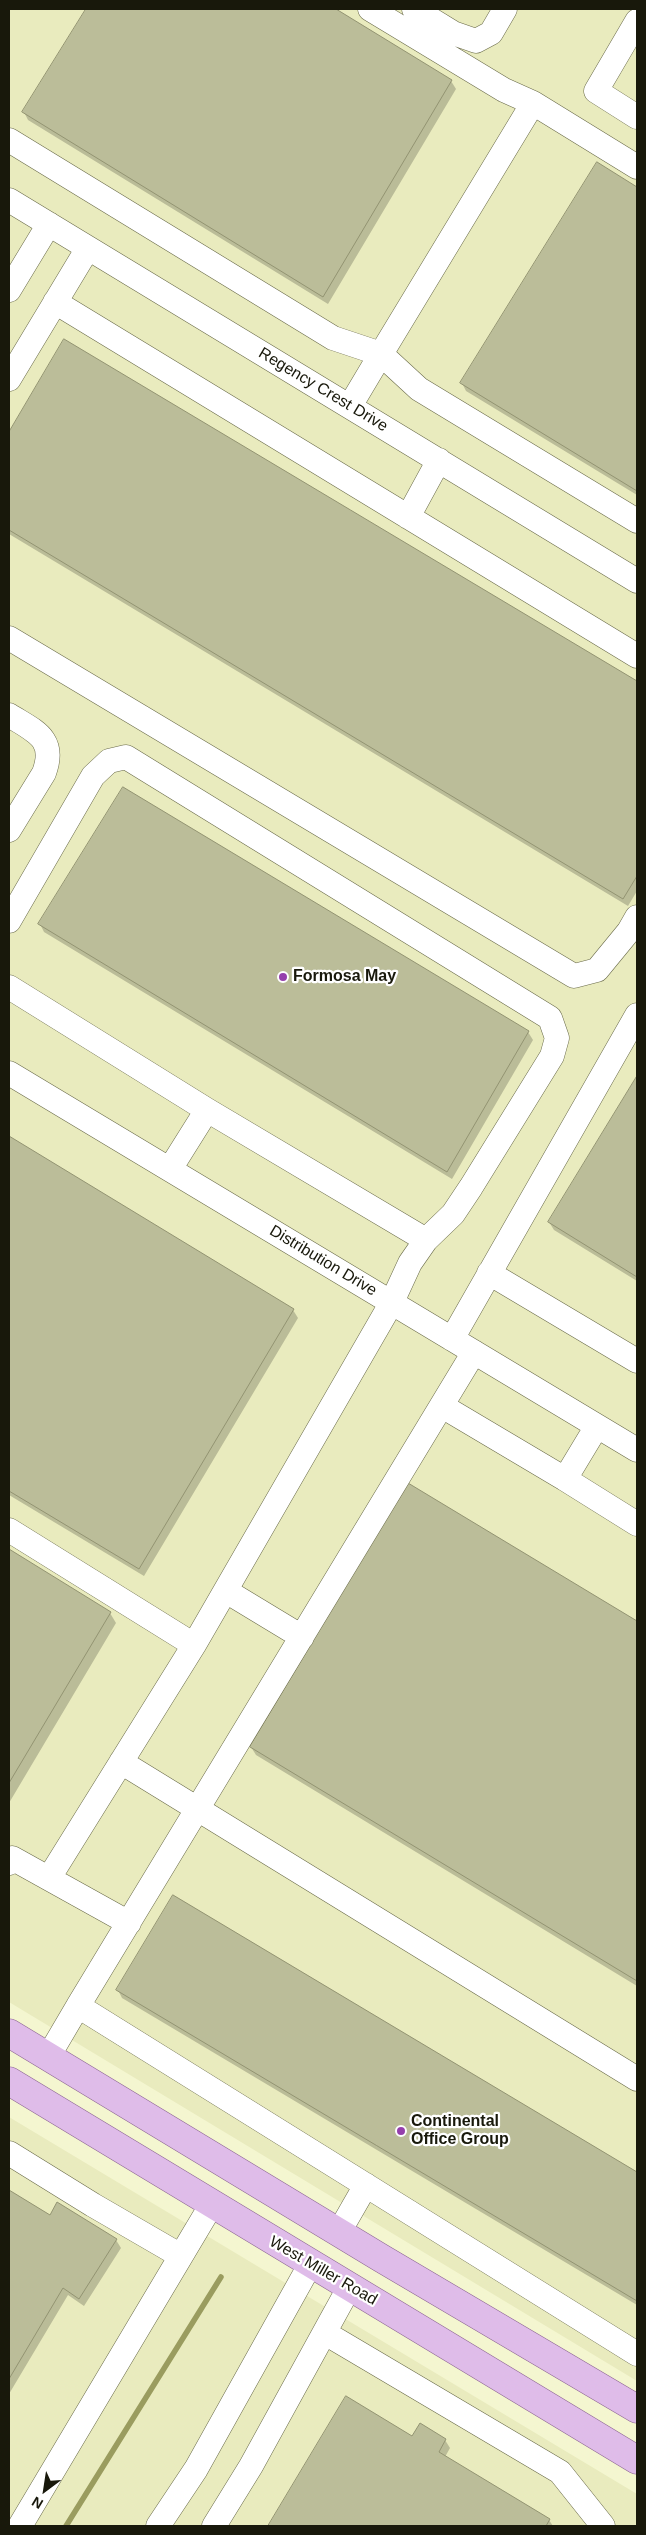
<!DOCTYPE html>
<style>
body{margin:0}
#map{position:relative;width:646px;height:2535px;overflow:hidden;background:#f4f6d0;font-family:Arial,sans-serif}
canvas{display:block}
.frame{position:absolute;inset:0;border:10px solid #18180b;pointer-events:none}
.north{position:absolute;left:20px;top:2465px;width:50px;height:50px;-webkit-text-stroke:4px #fff;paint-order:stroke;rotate:211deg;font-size:14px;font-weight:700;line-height:20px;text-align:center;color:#18180b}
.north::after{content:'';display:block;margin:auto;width:18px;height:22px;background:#18180b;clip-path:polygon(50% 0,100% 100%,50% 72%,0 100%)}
</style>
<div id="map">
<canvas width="646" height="2535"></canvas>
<div class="frame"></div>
<div class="north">N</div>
</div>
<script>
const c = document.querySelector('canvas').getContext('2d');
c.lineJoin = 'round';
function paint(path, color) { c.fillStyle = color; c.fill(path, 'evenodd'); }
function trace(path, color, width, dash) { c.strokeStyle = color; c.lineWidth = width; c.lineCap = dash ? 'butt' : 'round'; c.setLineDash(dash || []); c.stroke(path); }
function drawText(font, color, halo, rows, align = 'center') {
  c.font = font + ' Arial,sans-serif'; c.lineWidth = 4.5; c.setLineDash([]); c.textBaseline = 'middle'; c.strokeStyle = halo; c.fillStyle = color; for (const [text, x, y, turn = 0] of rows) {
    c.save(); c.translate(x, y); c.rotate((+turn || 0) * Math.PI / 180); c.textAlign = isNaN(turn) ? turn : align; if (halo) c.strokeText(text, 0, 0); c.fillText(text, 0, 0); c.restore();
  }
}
const built = new Path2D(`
 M9,9H637V2381L9,2002Z
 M9,2117L637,2494V2526H9Z`);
const shadow = new Path2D(`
 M88,9H333L451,81L456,89L328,304L28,120L24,112Z
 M597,163L637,188V495L466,391L462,383Z
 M65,341L637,683V891L628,906L9,534V434Z
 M40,924L528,1032L533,1040L452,1179L44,932Z
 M637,1078V1281L554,1230L549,1222Z
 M9,1137L293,1310L298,1318L144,1576L9,1495Z
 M408,1485L637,1623V1986L256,1755L251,1747Z
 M9,1551L110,1613L116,1623L9,1803Z
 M174,1896L637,2173V2305L122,1998L118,1990Z
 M9,2191L50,2217L116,2240L121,2248L84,2306L68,2295L9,2394Z
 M346,2398L413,2438L420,2425L445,2440L450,2448L445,2457L549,2520L553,2526H269Z`);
const stream = new Path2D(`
 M66,2526L221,2277`);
const building = new Path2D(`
 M86,9H336L452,80L323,297L22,112Z
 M597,162L637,187V491L460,383Z
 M64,339L637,681V876L623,899L9,530V432Z
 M123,787L529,1031L447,1172L38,924Z
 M637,1076V1277L548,1222Z
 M9,1136L294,1309L139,1569L9,1491Z
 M408,1483L637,1621V1981L250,1747Z
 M9,1549L111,1612L9,1783Z
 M173,1895L637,2172V2301L116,1990Z
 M9,2190L50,2215L57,2202L117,2239L79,2299L63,2288L9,2379Z
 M346,2396L412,2436L420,2423L446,2439L439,2452L550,2519L546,2526H268Z`);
const minor = new Path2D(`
 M370,9L504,90L533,103
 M414,9L453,33L476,41L491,33L505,9
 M637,21L596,91L637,117
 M9,140L333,338L381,354L350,406
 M637,167L533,103L381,354L419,389L637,521
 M9,200L637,581
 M9,290L49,224
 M55,302L637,656
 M9,379L88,248
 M408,517L439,460
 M9,638L574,976L597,970L629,931L637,917
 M9,715C34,731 57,738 44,773L9,830
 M9,921L93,776L109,761L126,757L550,1018L557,1038L552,1056L471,1187L453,1214L426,1240L410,1263L392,1302L194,1645
 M9,987L207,1110L426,1240
 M9,1073L637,1450
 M170,1169L207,1110
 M489,1273L637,1361
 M452,1339L637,1015
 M442,1406L565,1479
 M597,1426L565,1479L637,1524
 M9,1530L194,1645L49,1878
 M226,1591L302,1637
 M121,1762L637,2079
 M9,1863L12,1858L129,1923
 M78,2006L474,1352
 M48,2057L78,2006L637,2354
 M9,2153L93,2205L181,2256
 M339,2232L366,2185
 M325,2333L560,2472L603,2526
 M20,2526L206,2214L215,2207
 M158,2526L196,2469L311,2263
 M214,2526L251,2466L350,2286`);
const major = new Path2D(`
 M9,2033L381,2258L637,2409
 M9,2081L637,2460`);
const markers = [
 [283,977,5,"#953fac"],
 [401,2131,5,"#953fac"]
];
const streetNames = [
 ["Regency Crest Drive",323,390,31],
 ["Distribution Drive",323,1261,31],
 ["West Miller Road",323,2271,30]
];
const poiNames = [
 ["Formosa May",293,977],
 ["Continental",411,2122],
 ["Office Group",411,2140]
];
paint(built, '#e9ebbe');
paint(shadow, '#0003');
trace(stream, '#9a9c5f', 5.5);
paint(building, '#bbbd99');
trace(building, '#939472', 1);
trace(minor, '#696a49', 25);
trace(major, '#8c6692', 29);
trace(minor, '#fff', 24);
trace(major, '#dfbce9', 28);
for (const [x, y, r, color] of markers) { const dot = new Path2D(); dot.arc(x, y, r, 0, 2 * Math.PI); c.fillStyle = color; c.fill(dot); trace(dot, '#fff', 2); }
drawText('16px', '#18180b', '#fff', streetNames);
drawText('bold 16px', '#18180b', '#fff', poiNames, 'left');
</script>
